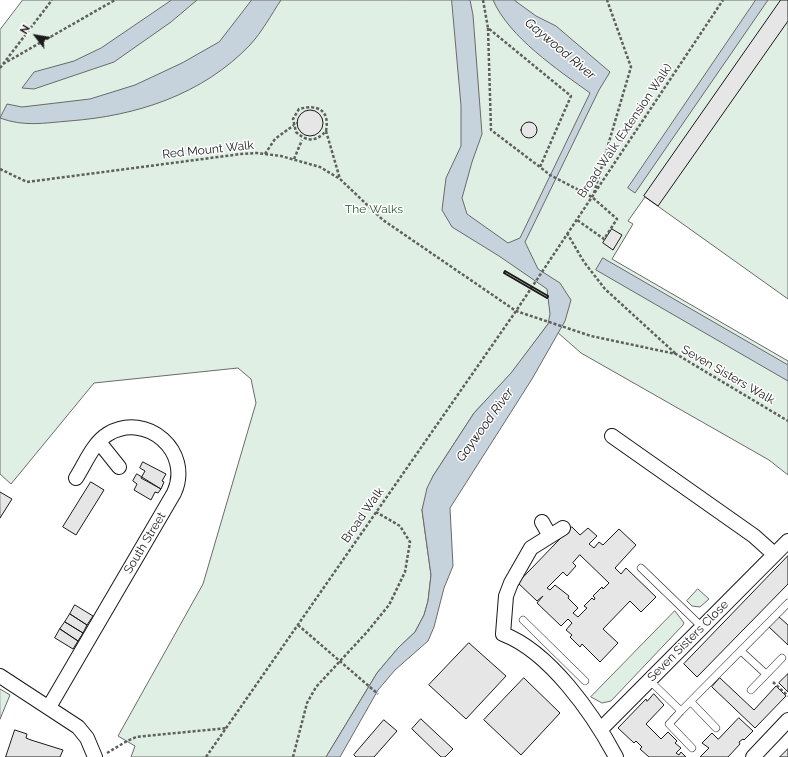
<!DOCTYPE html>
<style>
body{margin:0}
#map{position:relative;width:788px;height:757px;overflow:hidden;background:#fff;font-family:Raleway,sans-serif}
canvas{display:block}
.north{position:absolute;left:16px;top:16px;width:40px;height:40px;-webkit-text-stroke:3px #fff;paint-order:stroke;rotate:301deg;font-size:11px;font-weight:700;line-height:16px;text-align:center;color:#1a1a1a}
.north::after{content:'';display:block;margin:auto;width:14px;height:18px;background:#1a1a1a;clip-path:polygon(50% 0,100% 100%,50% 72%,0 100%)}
</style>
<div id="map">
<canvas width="788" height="757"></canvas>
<div class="north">N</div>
</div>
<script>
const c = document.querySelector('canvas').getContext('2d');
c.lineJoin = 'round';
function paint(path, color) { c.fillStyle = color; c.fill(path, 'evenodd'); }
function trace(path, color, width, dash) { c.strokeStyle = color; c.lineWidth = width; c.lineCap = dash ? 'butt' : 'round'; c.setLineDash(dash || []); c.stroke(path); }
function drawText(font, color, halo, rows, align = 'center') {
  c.font = font + ' Raleway,sans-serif'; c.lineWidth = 3; c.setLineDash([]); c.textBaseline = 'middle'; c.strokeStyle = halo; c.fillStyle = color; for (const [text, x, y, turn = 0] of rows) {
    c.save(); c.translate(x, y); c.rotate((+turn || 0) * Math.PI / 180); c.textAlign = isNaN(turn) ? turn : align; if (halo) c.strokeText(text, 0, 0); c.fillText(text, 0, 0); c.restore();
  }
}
const green = new Path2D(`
 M23,0H788V299L645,197L628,221L633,224L612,259L788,361V475L769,460L581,353L548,324L511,374L474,413L433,476L422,510L431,575L428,601L424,615L415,632L398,648L377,673L326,757H131L135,746L118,736L203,584L256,403L251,379L238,368L94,383L11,484L0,474V30Z
 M698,589L709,599L700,607L692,606L687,601Z
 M675,611L684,623L683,625L611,701L602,703L591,697Z
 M0,689L10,695L0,719Z`);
const water = new Path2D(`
 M172,0H197L171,22L114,62L34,89L22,88L34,72L74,61L101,48Z
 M252,0H281C271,15 262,32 250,45C202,95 136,116 69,121C44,123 24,127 0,118L7,104L22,107L90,99L135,85L182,63L219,42Z
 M452,0H470L473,15L482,134L472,162L462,198L467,214L508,243L520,238L590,93C558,70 509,37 493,0H514L536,16L556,26L610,72L599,90L525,242L538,269L560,283L571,300L565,321L532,379L450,508L453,566L444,588L434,627L428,641L395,670L378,690L340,757H326L377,673L398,648L415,632L424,615L428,601L431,575L422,510L427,488L433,476L474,413L511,373L548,324L550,314L547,289L499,256L452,227L442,210L446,178L461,146V106Z
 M756,0H768L635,193L628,188Z
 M603,258L788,365V381L596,270Z`);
const building = new Path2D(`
 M781,0H788V21L658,206L644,196Z
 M297 123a13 13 0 1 1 26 0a13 13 0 1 1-26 0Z
 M521 130a8 8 0 1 1 16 0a8 8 0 1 1-16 0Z
 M612,229L622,235L613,250L603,243Z
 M143,462L166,474L162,481L164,482L161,489L141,478L145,471L140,468Z
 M137,474L161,489L158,493L155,492L151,500L134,490L137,484L133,481Z
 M91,482L104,490L76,535L63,527Z
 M0,492L12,499L0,518Z
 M572,527L580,535L588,528L597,536L589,544L594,548L599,542L603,545L619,529L636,545L615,568L621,574L626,568L656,597L641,612L630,601L603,629L618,643L600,662L582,644L580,647L570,637L572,635L566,630L572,623L568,619L561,626L537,603L543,596L537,601L518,583ZM580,555L609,583L603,589L602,587L593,596L595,598L594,600L592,598L584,606L587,608L578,617L573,613L578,608L568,598L569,596L555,585L550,590L547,588L563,572L567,576L576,566L573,563Z
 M788,556V584L697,677L684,664Z
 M75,605L93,616L87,625L70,614Z
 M70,614L87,625L83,633L65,622Z
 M779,617L788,625V645L769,627Z
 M65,622L83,633L78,641L60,629Z
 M60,629L78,641L73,649L55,638Z
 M469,643L506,676L466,719L429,685Z
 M788,674V692L779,683Z
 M524,678L560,713L521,755L484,720Z
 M720,678L754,710L776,686L786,696L755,728L712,687Z
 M654,694L664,705L646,724L661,739L668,732L677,741L675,743L681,748L676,753L679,755L681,752L686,757H649L640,749L642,747L636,741L634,743L618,728L646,699L647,701Z
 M739,718L753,731L744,740L743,739L739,742L740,744L728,757H700L709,748L702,743L712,733L718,739Z
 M421,719L453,749L445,757H441L412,729Z
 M384,720L397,731L374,757H356L354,755Z
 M15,730L27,734L26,738L31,740L63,750L60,757H6Z
 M788,749V757H780Z`);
const path = new Path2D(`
 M483,0L488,28L571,96L540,167L550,175L592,197L617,219L604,239L577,220
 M488,28L491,130L540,167
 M3,64L115,0
 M0,68L52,0
 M326,131C330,110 318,104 299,109L293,119L296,132C307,142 316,142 326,131L340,179
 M265,154L275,139L294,125
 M294,159L302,140
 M0,169L27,182L241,154L257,153L281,156L320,167L340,179L383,220L516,311L591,336L676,354L788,421
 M594,193L631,67L607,0
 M567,233L584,262L605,289L676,354
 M298,625L378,694
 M773,682L788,696
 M107,753L127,741L136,737L227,728
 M206,757L516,311L723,0
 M293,757L307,703L316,687L367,632L389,605L405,572L410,542L400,526L376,512`);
const lane = new Path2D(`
 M641,568L702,627
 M523,620L585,681
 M741,651L766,674
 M649,680L681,711L788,603
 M751,690L782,658
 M691,702L716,728
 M681,711L669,724L692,748`);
const street = new Path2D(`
 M612,436L754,536L774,554
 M99,442L119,467
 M542,522L550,536
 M563,528L531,548L511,583L506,596L503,634C550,652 593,714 616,757
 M0,676L78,727L87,738L95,757
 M49,707L174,493C193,452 147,411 108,434C93,443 85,464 76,478
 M601,729L788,541
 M753,757L788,720`);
const wall = new Path2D(`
 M505,271L548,296L547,298L504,273Z`);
const streetNames = [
 ["Broad Walk (Extension Walk)",625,131,-56],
 ["Red Mount Walk",208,150,-6],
 ["Seven Sisters Walk",728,375,30],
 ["Broad Walk",363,515,-55],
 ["South Street",145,543,-59],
 ["Seven Sisters Close",688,641,-45]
];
const parkNames = [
 ["The Walks",374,209]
];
const waterNames = [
 ["Gaywood River",560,49,40],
 ["Gaywood River",485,425,-54]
];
paint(green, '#e0efe3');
trace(green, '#6a6a6a', 1);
paint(water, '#c6d2dc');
trace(water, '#6a6a6a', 1);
paint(building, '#e6e6e6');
trace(building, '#1a1a1a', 1);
trace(lane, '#1a1a1a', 8);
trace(street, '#1a1a1a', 16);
trace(path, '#5f5f5f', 2.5, [3, 2]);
trace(lane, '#fff', 7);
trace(street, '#fff', 14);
trace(wall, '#1a1a1a', 2);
drawText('12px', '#1a1a1a', '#fff', streetNames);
drawText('12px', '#2b5a34', '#fff', parkNames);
drawText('italic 13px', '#1a1a1a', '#fff', waterNames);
</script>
